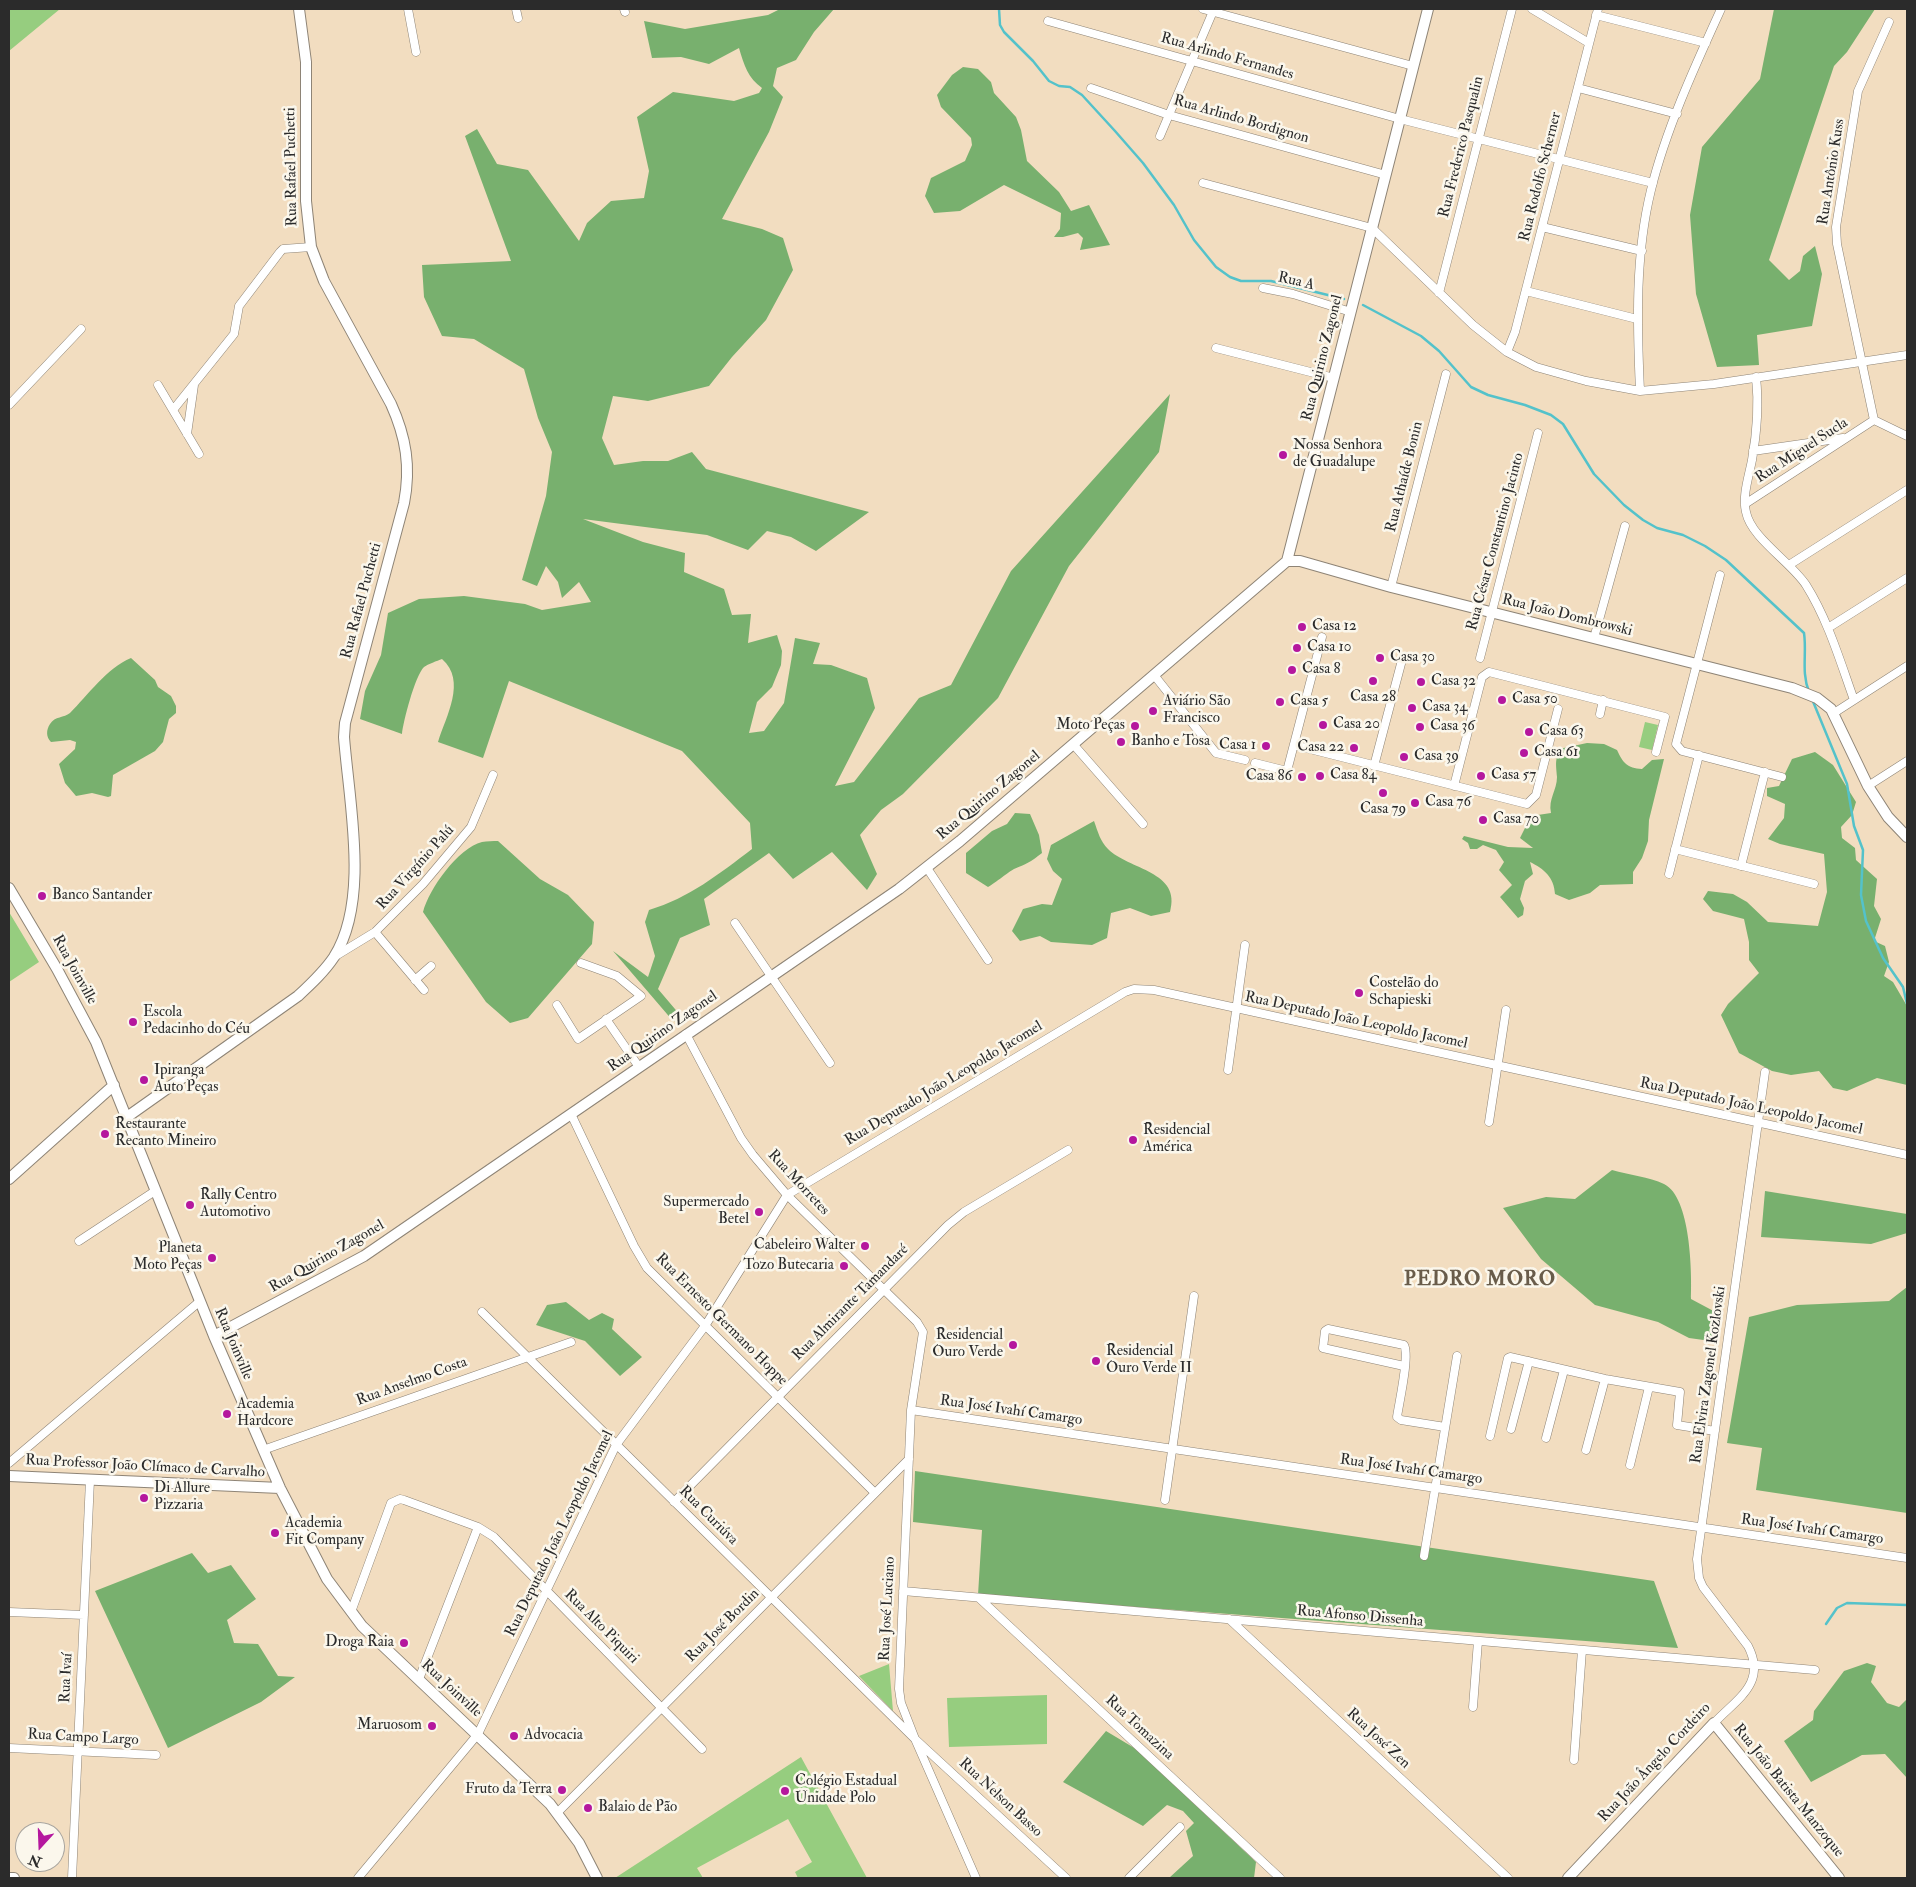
<!DOCTYPE html>
<meta charset="utf-8">
<style>
body{margin:0}
#map{position:relative;width:1916px;height:1887px;overflow:hidden;background:#f2ddc0;font-family:"IM FELL Double Pica",serif}
canvas{display:block}
.frame{position:absolute;inset:0;border:10px solid #2b2b2b;pointer-events:none}
.north{position:absolute;left:15px;top:1822px;width:50px;height:50px;box-sizing:border-box;background:#fbf7ec;border:1px solid #a8a59f;border-radius:50%;rotate:200deg;font-size:14px;font-weight:700;line-height:20px;text-align:center;color:#2b2b2b}
.north::after{content:'';display:block;margin:auto;width:18px;height:22px;background:#b5179e;clip-path:polygon(50% 0,100% 100%,50% 72%,0 100%)}
</style>
<div id="map">
<canvas width="1916" height="1887"></canvas>
<div class="frame"></div>
<div class="north">N</div>
</div>
<script>
const c = document.querySelector('canvas').getContext('2d');
c.lineJoin = 'round';
function paint(path, color) { c.fillStyle = color; c.fill(path, 'evenodd'); }
function trace(path, color, width, dash) { c.strokeStyle = color; c.lineWidth = width; c.lineCap = dash ? 'butt' : 'round'; c.setLineDash(dash || []); c.stroke(path); }
function drawText(font, color, halo, rows, align = 'center') {
  c.font = font + ' "IM FELL Double Pica",serif'; c.lineWidth = 5; c.setLineDash([]); c.textBaseline = 'middle'; c.strokeStyle = halo; c.fillStyle = color; for (const [text, x, y, turn = 0] of rows) {
    c.save(); c.translate(x, y); c.rotate((+turn || 0) * Math.PI / 180); c.textAlign = isNaN(turn) ? turn : align; if (halo) c.strokeText(text, 0, 0); c.fillText(text, 0, 0); c.restore();
  }
}
const green = new Path2D(`
 M9,9H60L9,51Z
 M1645,722L1658,725L1652,750L1639,747Z
 M9,912L39,962L9,982Z
 M889,1664L893,1711L859,1676Z
 M1047,1695V1744L949,1747L947,1698Z
 M801,1757L867,1878H798L795,1872L812,1862L788,1819L697,1868L703,1878H615Z`);
const forest = new Path2D(`
 M780,9H834L814,32L796,60L777,68L773,86L783,97L769,132L722,219L762,229L783,238L793,270L766,320L732,357L709,386L648,401L613,396L602,438L614,465L643,461H668L692,452L706,469L869,512L816,551L791,537L767,531L748,550L707,535L583,519L643,542L685,553L684,572L724,589L732,615L751,614L748,643L777,635L782,651L781,665L772,687L757,702L749,733L764,731L784,703L795,638L820,643L813,664L831,665L867,678L875,708L835,786L854,782L919,698L951,685L1011,571L1170,394L1159,452L1069,566L998,698L903,794L881,810L860,835L877,874L867,890L832,852L793,879L769,853L704,899L710,925L680,938L658,989L686,1022L673,1021L613,951L648,977L655,956L645,922L649,910C689,898 719,874 752,849L750,823L682,751L509,681L483,758L438,742C446,716 467,681 442,659C437,661 428,664 424,667C415,676 403,722 402,734L360,719L365,691L381,655L388,613L419,599L464,596L525,604L542,610L591,602L579,582L562,598L558,582L546,566L537,586L522,580L546,496L552,452L538,418L524,369L474,339L442,336L424,297L422,265L511,261L465,136L477,129L497,164L528,170L579,241L587,223L611,201L644,198L649,171L637,117L673,92L734,101L759,93L762,88C748,78 744,65 739,48L709,64L681,57L652,58L644,21L685,29L768,15Z
 M1774,9H1875L1847,52L1834,66L1769,260L1789,280L1800,271L1803,256L1815,246L1822,274L1812,326L1757,335L1759,365L1717,367L1696,294L1690,215L1702,147L1760,79Z
 M963,67L978,69L991,82L994,93L1016,117L1021,130L1027,161L1059,192L1071,211L1089,205L1110,245L1080,250L1083,238L1078,233L1063,237H1054L1060,229L1061,213L1004,185L960,211L934,213L925,196L931,178L965,161L972,145L971,138L941,107L937,95L952,75Z
 M131,658L155,680L158,687L171,696L176,706V713L169,719L163,742L155,751L113,775L111,796L108,797L92,793L76,796L65,783L59,764L75,749L76,742L70,740L51,742C46,737 46,730 50,724C55,716 64,718 70,713C88,695 107,668 131,658Z
 M1587,743L1604,744L1617,750C1623,763 1627,768 1642,769L1652,760L1664,759L1649,820L1648,841L1642,858L1633,872V884L1600,885L1590,893L1569,900L1555,894C1554,877 1544,869 1530,862L1533,874L1525,881L1520,899L1524,908L1523,915L1518,918L1500,897L1512,885L1499,870L1504,862L1496,850L1483,845L1477,849H1470L1468,843L1462,839L1464,836L1508,847L1533,848L1520,838L1531,816L1551,813C1548,799 1557,790 1557,777C1556,763 1555,763 1559,749Z
 M1815,752L1833,765L1856,802L1852,815L1841,827L1842,838L1855,848L1856,860L1877,879L1874,906L1881,919L1874,941L1885,946L1889,962L1884,976L1893,982L1907,1006V1085L1877,1078L1847,1091L1833,1088L1819,1071L1791,1075L1772,1071L1739,1053L1721,1015L1728,1004L1759,973L1749,960V942L1744,919L1713,911L1703,899L1708,891L1733,894L1747,902L1768,922L1818,926L1827,892L1824,854L1780,844L1768,839L1784,818L1785,804L1767,796V788L1779,786L1792,759Z
 M1015,813L1030,814L1039,835L1042,853C1029,863 1028,863 1014,869C1010,871 995,883 988,887L966,873V853L992,831L1007,824Z
 M1094,821C1098,832 1100,841 1108,849C1129,870 1182,871 1170,912L1151,916L1130,908L1111,913L1107,938L1092,945L1051,942L1040,936L1020,941L1012,931L1023,909L1042,904L1052,905L1062,879L1053,871L1047,859L1051,845Z
 M498,841L540,879L568,895L594,922L592,944L528,1018L510,1023L486,1002L423,912C429,889 458,848 482,842C487,841 493,841 498,841Z
 M1612,1170C1629,1175 1649,1177 1664,1184C1691,1197 1692,1273 1691,1299L1721,1315L1718,1342L1689,1338L1658,1322L1595,1305L1541,1259L1503,1208L1546,1197L1575,1199Z
 M1765,1191L1907,1214V1233L1871,1244L1761,1237Z
 M1907,1287V1513L1756,1490L1762,1448L1727,1443L1749,1317L1797,1305L1889,1301Z
 M566,1302L589,1320L602,1313L614,1319L612,1329L642,1357L620,1376L585,1341L536,1325L547,1305Z
 M915,1471L1654,1581L1678,1648L978,1595L982,1530L913,1522Z
 M192,1553L208,1573L231,1565L256,1599L227,1620L234,1643L258,1644L278,1676L295,1677L261,1702L168,1748L95,1591Z
 M1867,1663L1876,1666L1871,1682L1887,1703L1899,1707L1907,1699V1778L1885,1754L1862,1755L1811,1782L1784,1741L1813,1720L1814,1711L1844,1671Z
 M1106,1731L1136,1749L1256,1862L1254,1878H1169L1193,1856L1186,1831L1194,1823L1183,1811L1167,1805L1143,1826L1063,1782Z`);
const stream = new Path2D(`
 M999,9L1000,25L1004,32L1033,61L1049,81L1059,86L1070,87L1082,95L1115,131L1143,163L1174,205L1194,240L1216,267L1230,277L1241,281H1271L1344,299
 M1363,305L1421,336L1439,351L1471,387L1488,395L1525,405L1551,415L1563,424L1594,474L1624,505L1643,520L1657,528L1683,535L1705,546L1726,560L1804,633C1807,653 1801,672 1809,692
 M1812,699L1847,784L1854,826L1863,850L1861,895L1866,921L1883,958L1903,987L1907,1004
 M1826,1624L1837,1608L1847,1603L1907,1605`);
const street = new Path2D(`
 M408,9L416,52
 M516,9L518,18
 M624,9L625,12
 M1203,9L1413,66
 M1532,9L1589,43
 M1596,15L1706,43
 M1048,21L1400,119L1653,183
 M1091,88L1169,115L1386,175
 M1578,88L1677,114
 M1160,136L1214,9
 M1203,183L1372,228L1473,325L1507,352L1536,367L1586,381L1640,391L1714,384L1907,355
 M1542,227L1642,251
 M1263,288L1293,294L1351,312
 M1526,291L1637,319
 M1439,293L1512,9
 M1216,348L1334,378
 M1507,352L1515,332L1598,9
 M1756,377C1759,405 1757,432 1752,460C1749,476 1742,496 1746,512C1751,538 1791,562 1806,585C1828,620 1840,661 1854,700
 M158,385L199,454
 M1640,391C1637,324 1635,255 1651,190C1666,129 1695,66 1721,9
 M9,405L81,329
 M173,410L234,334L239,306L280,252L283,249L311,247
 M1874,420L1837,244L1836,227L1858,91L1889,22
 M1874,420L1907,436
 M187,434L194,385
 M1753,451L1843,438
 M1745,504L1874,420
 M1789,565L1907,490
 M1720,575L1676,744L1682,751L1782,777
 M1391,587L1446,374
 M1828,628L1907,578
 M1594,638L1625,526
 M1480,658L1538,433
 M1154,675L1216,753L1245,760
 M1834,713L1907,666
 M1600,714L1603,700
 M1073,744L1143,824
 M1294,745L1527,804L1536,795L1558,709
 M1255,763L1287,771L1322,637
 M1374,766L1402,660
 M1454,786L1482,677L1489,672L1665,717L1656,752
 M1868,786L1907,761
 M1675,849L1814,884
 M1741,866L1765,772
 M927,868L988,960
 M1669,874L1699,755
 M735,923L830,1063
 M375,932L424,990
 M334,957L375,932L423,884L471,827L493,775
 M415,980L431,966
 M557,1005L578,1039L641,996L617,976L581,963
 M606,1019L639,1067
 M686,1034L741,1138L753,1155L787,1195L917,1322L923,1332L911,1410L899,1689L901,1703L915,1739L976,1878
 M1228,1070L1245,945
 M571,1114L634,1246L647,1268L875,1493
 M1489,1122L1506,1010
 M79,1241L155,1191
 M482,1312L915,1739L1066,1878
 M1404,1366L1323,1348L1325,1331L1328,1329L1404,1345C1410,1355 1399,1403 1397,1417L1401,1420L1445,1427
 M911,1410L1907,1558
 M1511,1429L1529,1361
 M1490,1436L1508,1358L1510,1357L1605,1379L1680,1392L1677,1425L1715,1431
 M1546,1438L1564,1370
 M263,1450L571,1342
 M1586,1450L1605,1379
 M9,1463L199,1302
 M1630,1465L1649,1387
 M1165,1500L1194,1296
 M674,1502L948,1225L964,1212L1068,1150
 M1424,1556L1457,1356
 M903,1591L1815,1670
 M979,1598L1280,1878
 M9,1612L84,1615
 M351,1612L391,1503L400,1499L404,1500L478,1527L494,1537L702,1749
 M1229,1619L1508,1878
 M419,1679L478,1527
 M1473,1707L1478,1641
 M1714,1723C1738,1698 1767,1683 1748,1646L1703,1587L1699,1578L1697,1559L1765,1072
 M9,1748L156,1755
 M1574,1760L1582,1650
 M557,1813L909,1459
 M72,1878L90,1480
 M358,1878L478,1734L616,1445L705,1326L787,1195L1125,992L1134,989L1154,990L1907,1155
 M1129,1878L1180,1827`);
const secondary = new Path2D(`
 M1287,561H1300L1391,587L1792,688L1817,698L1831,709L1868,786L1888,817L1907,837
 M9,888L57,969L96,1042L214,1336L280,1488L327,1579L362,1626L550,1804L579,1843L597,1878
 M127,1117L298,996C311,984 324,972 334,957C370,900 349,803 344,737L345,723L404,503C411,467 406,437 391,404L324,281L311,247L306,201V62L299,9
 M9,1179L114,1085
 M214,1336L364,1256L899,889L960,841L1287,561L1428,9
 M9,1476L280,1488
 M9,1878H14
 M1568,1878L1714,1723L1839,1878`);
const markers = [
 [1283,455,5,"#b5179e"],
 [1302,627,5,"#b5179e"],
 [1297,648,5,"#b5179e"],
 [1380,658,5,"#b5179e"],
 [1292,670,5,"#b5179e"],
 [1373,681,5,"#b5179e"],
 [1421,682,5,"#b5179e"],
 [1502,700,5,"#b5179e"],
 [1280,702,5,"#b5179e"],
 [1412,708,5,"#b5179e"],
 [1153,711,5,"#b5179e"],
 [1323,725,5,"#b5179e"],
 [1135,726,5,"#b5179e"],
 [1420,727,5,"#b5179e"],
 [1529,732,5,"#b5179e"],
 [1121,742,5,"#b5179e"],
 [1266,746,5,"#b5179e"],
 [1354,748,5,"#b5179e"],
 [1524,753,5,"#b5179e"],
 [1404,757,5,"#b5179e"],
 [1320,776,5,"#b5179e"],
 [1481,776,5,"#b5179e"],
 [1302,777,5,"#b5179e"],
 [1383,793,5,"#b5179e"],
 [1415,803,5,"#b5179e"],
 [1483,820,5,"#b5179e"],
 [42,896,5,"#b5179e"],
 [1359,993,5,"#b5179e"],
 [133,1022,5,"#b5179e"],
 [144,1080,5,"#b5179e"],
 [105,1134,5,"#b5179e"],
 [1133,1140,5,"#b5179e"],
 [190,1205,5,"#b5179e"],
 [759,1212,5,"#b5179e"],
 [865,1246,5,"#b5179e"],
 [212,1258,5,"#b5179e"],
 [844,1266,5,"#b5179e"],
 [1013,1345,5,"#b5179e"],
 [1096,1361,5,"#b5179e"],
 [227,1414,5,"#b5179e"],
 [144,1498,5,"#b5179e"],
 [275,1533,5,"#b5179e"],
 [404,1643,5,"#b5179e"],
 [432,1726,5,"#b5179e"],
 [514,1736,5,"#b5179e"],
 [562,1790,5,"#b5179e"],
 [785,1791,5,"#b5179e"],
 [588,1808,5,"#b5179e"]
];
const streetNames = [
 ["Rua Arlindo Fernandes",1227,57,16],
 ["Rua Arlindo Bordignon",1241,120,16],
 ["Rua Frederico Pasqualin",1462,147,-76],
 ["Rua Rafael Puchetti",292,167,-91],
 ["Rua Antônio Kuss",1832,172,-81],
 ["Rua Rodolfo Scherner",1541,177,-76],
 ["Rua A",1296,282,13],
 ["Rua Quirino Zagonel",1323,358,-76],
 ["Rua Miguel Sucla",1802,451,-33],
 ["Rua Athaíde Bonin",1405,477,-76],
 ["Rua César Constantino Jacinto",1496,542,-75],
 ["Rua Rafael Puchetti",362,601,-75],
 ["Rua João Dombrowski",1567,616,14],
 ["Rua Quirino Zagonel",989,796,-40],
 ["Rua Virgínio Palú",416,868,-48],
 ["Rua Joinville",74,970,61],
 ["Rua Deputado João Leopoldo Jacomel",1356,1021,12],
 ["Rua Quirino Zagonel",663,1032,-35],
 ["Rua Deputado João Leopoldo Jacomel",944,1084,-31],
 ["Rua Deputado João Leopoldo Jacomel",1751,1107,12],
 ["Rua Morretes",798,1183,47],
 ["Rua Quirino Zagonel",327,1257,-30],
 ["Rua Almirante Tamandaré",851,1303,-45],
 ["Rua Ernesto Germano Hoppe",721,1320,45],
 ["Rua Joinville",233,1344,67],
 ["Rua Elvira Zagonel Kozlovski",1709,1375,-82],
 ["Rua Anselmo Costa",412,1382,-20],
 ["Rua José Ivahí Camargo",1011,1411,8],
 ["Rua Professor João Clímaco de Carvalho",145,1467,3],
 ["Rua José Ivahí Camargo",1411,1470,8],
 ["Rua Curiúva",708,1516,45],
 ["Rua José Ivahí Camargo",1812,1530,8],
 ["Rua Deputado João Leopoldo Jacomel",560,1534,-64],
 ["Rua José Luciano",888,1609,-87],
 ["Rua Afonso Dissenha",1360,1617,5],
 ["Rua José Bordin",723,1626,-45],
 ["Rua Alto Piquiri",601,1627,45],
 ["Rua Ivaí",67,1678,-87],
 ["Rua Joinville",451,1689,43],
 ["Rua Tomazina",1139,1728,43],
 ["Rua Campo Largo",83,1738,3],
 ["Rua José Zen",1378,1739,43],
 ["Rua João Ângelo Cordeiro",1655,1763,-47],
 ["Rua João Batista Manzoque",1788,1791,51],
 ["Rua Nelson Basso",1000,1798,43]
];
const poiNames = [
 ["Nossa Senhora",1293,446],
 ["de Guadalupe",1293,463],
 ["Casa 12",1312,627],
 ["Casa 10",1307,648],
 ["Casa 30",1390,658],
 ["Casa 8",1302,670],
 ["Casa 32",1431,682],
 ["Casa 28",1373,698,"center"],
 ["Casa 50",1512,700],
 ["Aviário São",1163,702],
 ["Francisco",1163,719],
 ["Casa 5",1290,702],
 ["Casa 34",1422,708],
 ["Casa 20",1333,725],
 ["Moto Peças",1125,726,"right"],
 ["Casa 36",1430,727],
 ["Casa 63",1539,732],
 ["Banho e Tosa",1131,742],
 ["Casa 1",1256,746,"right"],
 ["Casa 22",1344,748,"right"],
 ["Casa 61",1534,753],
 ["Casa 39",1414,757],
 ["Casa 84",1330,776],
 ["Casa 57",1491,776],
 ["Casa 86",1292,777,"right"],
 ["Casa 76",1425,803],
 ["Casa 79",1383,810,"center"],
 ["Casa 70",1493,820],
 ["Banco Santander",52,896],
 ["Costelão do",1369,984],
 ["Schapieski",1369,1001],
 ["Escola",143,1013],
 ["Pedacinho do Céu",143,1030],
 ["Ipiranga",154,1071],
 ["Auto Peças",154,1088],
 ["Restaurante",115,1125],
 ["Recanto Mineiro",115,1142],
 ["Residencial",1143,1131],
 ["América",1143,1148],
 ["Rally Centro",200,1196],
 ["Automotivo",200,1213],
 ["Supermercado",749,1203,"right"],
 ["Betel",749,1220,"right"],
 ["Cabeleiro Walter",855,1246,"right"],
 ["Planeta",202,1249,"right"],
 ["Moto Peças",202,1266,"right"],
 ["Tozo Butecaria",834,1266,"right"],
 ["Residencial",1003,1336,"right"],
 ["Ouro Verde",1003,1353,"right"],
 ["Residencial",1106,1352],
 ["Ouro Verde II",1106,1369],
 ["Academia",237,1405],
 ["Hardcore",237,1422],
 ["Di Allure",154,1489],
 ["Pizzaria",154,1506],
 ["Academia",285,1524],
 ["Fit Company",285,1541],
 ["Droga Raia",394,1643,"right"],
 ["Maruosom",422,1726,"right"],
 ["Advocacia",524,1736],
 ["Colégio Estadual",795,1782],
 ["Unidade Polo",795,1799],
 ["Fruto da Terra",552,1790,"right"],
 ["Balaio de Pão",598,1808]
];
const districtNames = [
 ["PEDRO MORO",1480,1281]
];
paint(green, '#96cd7f');
paint(forest, '#78b06e');
trace(stream, '#54c2ca', 2.5);
trace(street, '#8e8476', 9);
trace(secondary, '#8e8476', 12);
trace(street, '#fff', 8);
trace(secondary, '#fff', 10);
for (const [x, y, r, color] of markers) { const dot = new Path2D(); dot.arc(x, y, r, 0, 2 * Math.PI); c.fillStyle = color; c.fill(dot); trace(dot, '#fbf7ec', 2); }
drawText('15px', '#2b2b2b', '#fbf7ec', streetNames);
drawText('15px', '#2b2b2b', '#fbf7ec', poiNames, 'left');
c.letterSpacing = '1px';
drawText('bold 20px', '#695c4a', '#fbf7ec', districtNames);
c.letterSpacing = '0px';
</script>
